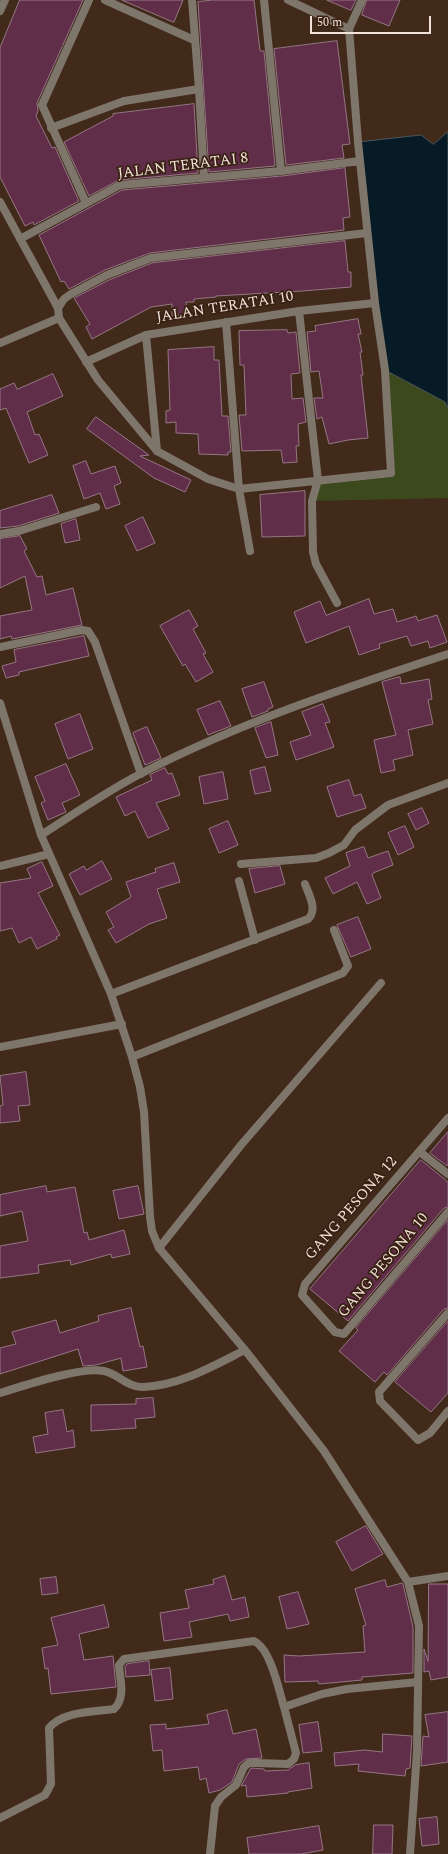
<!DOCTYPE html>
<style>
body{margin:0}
#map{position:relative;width:448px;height:1854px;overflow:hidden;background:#422a1b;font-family:Spectral,serif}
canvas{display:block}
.scale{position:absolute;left:310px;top:16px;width:121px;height:18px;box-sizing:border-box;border:2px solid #f2e2d8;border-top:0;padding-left:5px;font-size:12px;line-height:14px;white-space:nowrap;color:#f2e2d8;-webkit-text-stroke:3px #382012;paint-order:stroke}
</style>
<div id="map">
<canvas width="448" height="1854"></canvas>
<div class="scale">50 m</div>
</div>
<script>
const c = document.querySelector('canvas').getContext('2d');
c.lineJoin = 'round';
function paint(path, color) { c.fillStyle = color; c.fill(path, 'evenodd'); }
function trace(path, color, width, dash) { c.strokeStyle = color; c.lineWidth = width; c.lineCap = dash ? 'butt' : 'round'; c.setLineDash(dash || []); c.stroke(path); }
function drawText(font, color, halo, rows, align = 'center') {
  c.font = font + ' Spectral,serif'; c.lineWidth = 3.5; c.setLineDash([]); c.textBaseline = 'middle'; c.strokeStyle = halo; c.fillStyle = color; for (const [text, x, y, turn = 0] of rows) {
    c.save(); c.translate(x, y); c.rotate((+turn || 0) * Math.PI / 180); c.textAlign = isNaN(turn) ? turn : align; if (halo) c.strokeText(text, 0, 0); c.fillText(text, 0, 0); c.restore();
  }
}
const green = new Path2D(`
 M385,370L445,402L448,408V498L312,501L318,480L391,473Z`);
const water = new Path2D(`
 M448,132V408L445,402L385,370L358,142L421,135L433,144Z`);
const building = new Path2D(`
 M20,0H83L37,103L38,111L36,116L52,148L55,147L79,201L34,225L33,222L25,226L0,177V48Z
 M122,0H183L174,22Z
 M213,0H254L260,51H264L275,166L209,172L198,2Z
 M327,0H356L351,10Z
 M367,0H400L389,26L362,15Z
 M337,41L350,144L342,145L344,158L286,165L274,49Z
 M194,104L198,173L119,180L89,196L64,142L113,116V114Z
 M345,168L350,217L343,218L344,230L150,253L105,270L69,289L64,281L61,282L39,235L122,190L282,176Z
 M345,241L348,272H351V287L302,291L216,296V297L194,299V302H186L187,314L172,316V304L151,307L92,339L86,327L90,324L74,298L109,280L152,263Z
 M358,319L361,334H358L362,352H360L363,375H361L368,438L348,440L329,444L322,417L317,419L314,398H323L319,371L311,372L307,332L316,331L315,326Z
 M287,330L288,333L296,332L300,373L291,374L292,399L303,398L306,422L298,424L299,446H296L297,462L283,463L281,450L242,451L239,415H246L244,365H240L239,331Z
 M214,347V360H219L222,416H228L231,452H228V455L199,454L198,434L176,433V422L166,423V411L170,410L168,350Z
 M53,374L63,396L27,412L35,435L39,434L48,455L29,463L6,408L0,410V389L14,383L17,389Z
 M96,417L149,455L140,456L191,480L185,492L154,478L87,429Z
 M86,461L91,474L115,466L121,483L114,486L120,504L106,509L100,493L84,499L73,466Z
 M305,491V536L262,537L260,495Z
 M52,495L59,513L18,526L0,528V511Z
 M143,517L155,543L137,551L125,526Z
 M76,519L80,540L65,543L61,524Z
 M20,536L27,549L24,551L37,577L42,576L46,595L73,588L82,625L12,639L11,636L0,639V616L32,610L25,576L0,588V539Z
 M369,599L374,614L393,609L397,622L416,616L418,621L437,615L447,642L430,648L428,641L411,646L407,636L379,644L380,648L359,655L349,626L306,643L294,612L320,601L326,615Z
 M189,610L198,626L193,629L206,653L203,654L213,672L196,682L185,664L183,666L160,626Z
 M84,636L89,656L19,672V675L6,678L2,666L16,662L14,650Z
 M400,677L401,684L429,679L432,699L428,700L433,724L408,730L413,755L393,760L395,770L381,773L374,740L396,735L382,682Z
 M264,682L273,707L268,709V711L252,717L242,689Z
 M220,701L231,726L208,735L197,710Z
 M323,704L330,722L325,723L334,747L296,760L290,742L311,735L302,712Z
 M80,714L93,749L68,759L55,724Z
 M271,722L278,755L266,758L255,728Z
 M147,727L161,758L145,765L133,733Z
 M66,764L80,795L62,803L66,812L48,820L41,803L45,801L35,777Z
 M265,767L271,791L255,794L250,771Z
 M165,768L168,774L172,773L180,795L156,803L169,829L148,838L135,811L125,816L116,797L152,780L150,775Z
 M223,772L228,799L204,804L199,777Z
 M349,780L354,796L361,794L366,808L337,817L327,787Z
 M422,808L429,823L416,830L408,814Z
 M228,821L238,845L219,853L209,829Z
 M405,826L414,847L398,855L388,833Z
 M364,847L368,858L388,851L393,865L373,873L372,875L381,898L367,904L357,882L333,894L325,878L350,866L346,853Z
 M102,861L112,879L80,895L69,874L84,866L86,870Z
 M42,862L53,886L38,893L60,935L56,937L57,939L37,949L31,937L19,943L12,928L0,931V883L31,878L27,869Z
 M174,863L180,882L157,889L167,918L149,924L116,943L108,930L114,927L106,912L131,897L126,882L156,872L155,869Z
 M280,866L285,884L255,893L249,869Z
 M358,917L371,949L351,957L337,925Z
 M26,1072L30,1105L18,1106L20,1121L0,1123V1106L3,1105L0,1076Z
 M448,1132V1164L447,1166L430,1153Z
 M421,1160L448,1182V1207L444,1208L348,1321L310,1289Z
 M46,1186L47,1192L75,1187L84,1233L87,1232L89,1240L124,1230L130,1254L112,1258L111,1254L71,1265L70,1260L38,1265L39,1273L0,1278V1246L28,1241L22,1211L0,1216V1195Z
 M138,1186L144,1214L119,1219L113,1191Z
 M448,1220V1308L444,1309L387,1375L384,1372L375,1382L339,1351L358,1330L356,1328Z
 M131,1308L140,1347L143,1346L147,1367L123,1371L121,1358L96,1365L83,1366L78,1349L0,1374V1348L16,1344L12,1332L56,1320L60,1333L99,1321L98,1316Z
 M448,1321V1393L431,1412L395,1382Z
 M153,1398L155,1417L135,1419L136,1428L91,1431V1405L136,1404V1399Z
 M63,1410L67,1432L73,1430L75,1447L36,1453L33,1437L48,1434L45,1413Z
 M366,1526L383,1554L352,1571L336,1542Z
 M225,1576L232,1600L245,1597L249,1617L230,1621L228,1614L189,1622L192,1637L164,1641L160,1613L189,1608L185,1590L214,1584L213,1580Z
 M56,1577L58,1593L42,1595L40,1579Z
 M385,1580L387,1587L402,1583L403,1584L413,1627V1673L362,1677V1680L319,1684L318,1681L285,1682L284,1655L299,1656L365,1652L363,1626L366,1625L355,1589Z
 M429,1584H448V1677L431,1680L429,1671L424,1672V1649L428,1661Z
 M298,1592L309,1624L287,1629L279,1597Z
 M104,1605L109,1627L79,1634L84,1660L113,1656L116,1687L51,1694L48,1668L45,1669L42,1648L58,1645L51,1618Z
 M149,1661L150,1675L126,1677L125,1667L127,1664Z
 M170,1668L173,1699L155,1701L151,1670Z
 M227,1710L233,1734L256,1729L262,1758L246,1759L239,1764L232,1782L220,1790L209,1793L206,1778L200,1780L198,1767L164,1771L162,1750L153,1751L150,1725L166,1724V1729L209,1724L207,1715Z
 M448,1712V1762L421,1766L423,1736L429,1737L425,1715Z
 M318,1722L322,1751L303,1753L299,1725Z
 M383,1734L412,1736L410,1768L406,1769L405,1776L358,1771L359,1764L335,1766L334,1753L365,1750L382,1752Z
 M309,1763L312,1788L288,1792V1793L247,1797L246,1785L241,1786L251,1768L264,1769L265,1771L288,1770L295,1765Z
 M437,1817L439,1844L422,1846L419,1819Z
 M374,1825H393L392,1854H373Z
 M319,1826L323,1850L301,1854H249L247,1838Z`);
const minor = new Path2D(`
 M105,0L194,40
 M192,0L199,89L204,177
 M264,0L281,171
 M288,0L349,29
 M0,11L5,0
 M51,128L124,101L199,89
 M0,202L58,308L59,318L98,380L157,451L208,479L239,489L391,473L385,370L375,303L358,142L349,29L362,0
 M86,203L42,105L89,0
 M20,239L120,185L281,171L360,161
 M58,308L64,299L71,294L107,275L151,258L367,233
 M299,311L318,480L312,501L313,552L316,564L337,603
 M226,322L239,489L250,551
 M146,335L157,451
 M0,343L59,318
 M86,362L146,335L299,311L375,303
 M0,534L19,531L96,507
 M0,647L82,630L88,631L95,642L141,774
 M0,703L41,835L111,994L132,1057L140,1087L144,1112L150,1217L152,1231L159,1248L245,1350L324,1451L408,1582L419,1626L417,1751L410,1854
 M41,835C74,814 107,791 142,773C239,723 344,688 448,654
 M241,864L316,858L329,853L344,845L355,830L388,805L448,783
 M0,866L49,854
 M239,881L255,940
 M111,994L308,919C318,910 309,895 305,884
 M0,1047L122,1024
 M132,1057L343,973L348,966L334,930
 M448,1118L305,1284L302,1295L335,1332L344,1334L448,1212
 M420,1152L448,1174
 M159,1248L241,1145L381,983
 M448,1313L379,1392L380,1401L418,1440L430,1433L448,1411
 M0,1393C23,1386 82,1366 104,1371C117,1373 128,1388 143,1387C179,1386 213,1366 245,1350
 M408,1582L448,1576
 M0,1818L45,1795L51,1784L49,1728C63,1711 94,1712 114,1709C126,1698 120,1680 119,1665L124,1659L254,1641C271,1649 279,1691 284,1707L322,1694L347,1689L418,1682
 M210,1854L215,1806L221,1797L236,1785L244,1767L249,1763H256L288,1764L294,1759L296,1753L284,1707`);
const streetNames = [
 ["JALAN TERATAI 8",183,167,-7],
 ["JALAN TERATAI 10",225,308,-9],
 ["GANG PESONA 12",352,1209,-49],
 ["GANG PESONA 10",384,1266,-50]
];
paint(green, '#3c491c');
paint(water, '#061b25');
trace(water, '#4d575b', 1);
paint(building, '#612e4a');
trace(building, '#957685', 1);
trace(minor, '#7f766b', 8);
drawText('15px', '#f2e2d8', '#382012', streetNames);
</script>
